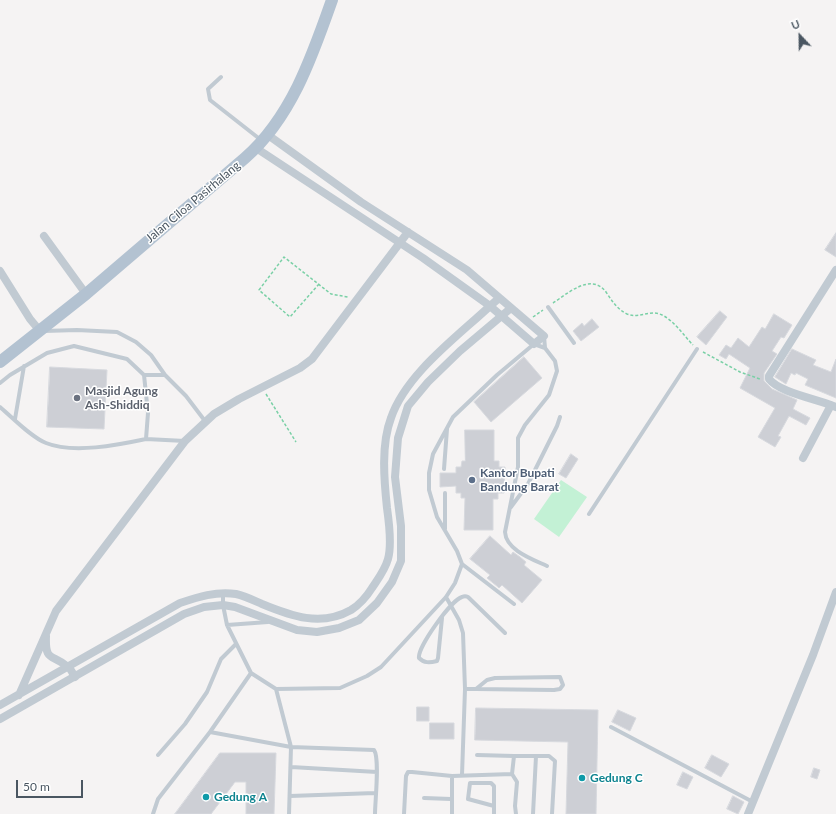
<!DOCTYPE html>
<style>
body{margin:0}
#map{position:relative;width:836px;height:814px;overflow:hidden;background:#f5f3f3;font-family:Lato,sans-serif}
canvas{display:block}
.north{position:absolute;left:780px;top:16px;width:40px;height:40px;-webkit-text-stroke:3px #fff;paint-order:stroke;rotate:338deg;font-size:11px;font-weight:700;line-height:16px;text-align:center;color:#4a5661}
.north::after{content:'';display:block;margin:auto;width:14px;height:18px;background:#4a5661;clip-path:polygon(50% 0,100% 100%,50% 72%,0 100%)}
.scale{position:absolute;left:16px;top:780px;width:67px;height:18px;box-sizing:border-box;border:2px solid #4a5661;border-top:0;padding-left:5px;font-size:12px;line-height:14px;white-space:nowrap;color:#4a5661;-webkit-text-stroke:3px #fff;paint-order:stroke}
</style>
<div id="map">
<canvas width="836" height="814"></canvas>
<div class="north">U</div>
<div class="scale">50 m</div>
</div>
<script>
const context = document.querySelector('canvas').getContext('2d');
context.lineJoin = 'round';
function fillPath(path, color) { context.fillStyle = color; context.fill(path, 'evenodd'); }
function strokePath(path, color, width, dash) { context.strokeStyle = color; context.lineWidth = width; context.lineCap = dash ? 'butt' : 'round'; context.setLineDash(dash || []); context.stroke(path); }
function write(font, color, halo, rows, align = 'center') {
  context.font = font + ' Lato,sans-serif'; context.lineWidth = 3; context.setLineDash([]); context.textBaseline = 'middle'; context.strokeStyle = halo; context.fillStyle = color; for (const [text, x, y, turn = 0] of rows) {
    context.save(); context.translate(x, y); context.rotate((+turn || 0) * Math.PI / 180); context.textAlign = isNaN(turn) ? turn : align; if (halo) context.strokeText(text, 0, 0); context.fillText(text, 0, 0); context.restore();
  }
}
fillPath(new Path2D(`
 M561 480 587 497 559 537 534 519Z`), '#c3f1d5');
const building = new Path2D(`
 M836 233V257L825 250Z
 M720 311 727 317 706 345 697 337Z
 M774 314 792 325 784 338 781 337 772 351 777 354 764 373V381L772 389 797 400 793 409 810 418 806 425 789 416 778 436 781 437 775 447 758 437 775 408 740 388 750 368 729 354 726 359 719 355 726 345 731 348 738 338 749 347 762 327 765 329Z
 M592 319 599 327 581 341 573 331 582 323 584 326Z
 M792 349 816 360 813 365 831 372 836 359V398L805 385 808 379 796 373 795 375 791 373 786 384 775 377Z
 M524 357 542 378 491 422 474 402Z
 M50 367 107 370 104 429 47 427Z
 M465 430H494V461H499V467H505L504 493H498V499H493V530H464L465 498H461V493H456V486L440 487V473H456V467H461L462 461H465Z
 M571 454 578 459 566 478 559 474Z
 M490 536 511 555 513 552 520 557 526 562 524 565 542 580 522 603 502 585 499 588 498 587 487 578 490 575 470 559Z
 M417 707H429V721H417Z
 M476 708 598 710 596 814H566L568 742 475 740Z
 M618 710 636 718 630 731 612 722Z
 M430 723H454V739H430Z
 M220 753H276L274 814H246V782H235L211 814H175Z
 M712 755 729 764 721 777 705 768Z
 M814 768 820 770 817 779 811 777Z
 M683 772 693 777 687 789 677 785Z
 M733 796 744 802 738 814 727 809Z`);
fillPath(building, '#cdcfd5');
strokePath(building, '#d7d9de', 1);
strokePath(new Path2D(`
 M319 284 290 317 259 290 284 257 331 294 348 297
 M553 303C567 294 591 272 606 292 612 301 617 309 627 314 637 318 644 313 654 313 669 313 683 335 693 345
 M533 317 543 310
 M703 352 740 372 760 379
 M266 394 296 442`), '#7ad0a6', 1.5, [3, 2]);
strokePath(new Path2D(`
 M221 77 208 89 210 100 261 140
 M548 307 574 343
 M44 331 77 330 117 332 136 342 151 355 165 375 186 396 205 421
 M544 336 545 348 555 361 557 371 549 395 525 425 518 438V467L505 532C506 550 532 559 547 566
 M144 375H165
 M0 383 10 375 47 353 74 346 127 359 144 375 148 413 146 439C118 445 73 454 46 443 31 437 13 418 0 407
 M15 419 24 366
 M146 439 185 441
 M444 469 447 429
 M511 507 528 484 557 426 560 417
 M589 514 697 349
 M445 529V493
 M462 564 514 604
 M223 594V605L227 625 251 673 276 689 340 688 367 676 381 667 446 597 455 583 462 564 457 551 437 517 429 490V473L433 454 453 417 497 375 534 344 545 348
 M446 597 459 620 463 633 465 689 462 775
 M442 618 438 658 437 661C429 663 424 663 419 658 417 648 451 600 462 597 464 596 466 596 468 597L505 633
 M227 625 268 622
 M276 689 291 747 289 814
 M465 689H476L554 690 560 689 563 685 560 677 495 678 487 680 476 689
 M611 727 753 802
 M210 732 291 747 374 750C380 758 375 801 375 814
 M158 755 185 724 207 692 221 659 236 644
 M477 755 514 756
 M291 767 377 772
 M512 774 514 756H549L555 761 552 814
 M290 796 375 793
 M424 798 451 799
 M153 814 158 799 210 732 251 673
 M404 814 406 776 408 772H412L452 776 512 774 517 782 515 806 516 814
 M452 814V776
 M494 814V786L491 783H470L468 799 494 806
 M533 814 536 756`), '#c1cad2', 4);
strokePath(new Path2D(`
 M268 135 361 202 467 270 544 336 534 344 490 306 498 299
 M44 236 86 294
 M836 270 769 376V379C780 393 818 399 836 407
 M0 271 30 319 40 331
 M803 458 831 405
 M46 636C45 663 52 653 68 667 71 669 73 674 75 677
 M19 695 56 611 185 441 214 414 239 399 300 368 312 359 408 232
 M0 705 180 603C198 597 216 591 236 594 245 596 253 600 262 604 291 616 321 627 351 610 359 605 367 596 372 588 378 579 385 570 388 559 392 545 389 522 387 508 384 480 381 444 391 418 406 374 457 337 490 306L423 258 256 148
 M0 719 184 614 204 607 223 605 235 607 297 630 317 632 339 628 359 620 377 603 392 582 401 561V526L395 477 398 438 408 406 428 382 460 351 511 308
 M748 814 813 655 836 592`), '#c1cad2', 8);
strokePath(new Path2D(`
 M0 362 86 294 245 158C291 118 312 57 332 0`), '#b3c2d1', 12);
for (const [x, y, r, color] of [
 [77,398,4,"#6b7280"],
 [472,480,4,"#5c6f8a"],
 [582,778,4,"#0f9aa8"],
 [206,797,4,"#0f9aa8"]
]) { const dot = new Path2D(); dot.arc(x, y, r, 0, 2 * Math.PI); context.fillStyle = color; context.fill(dot); strokePath(dot, '#fff', 1.5); }
write('12px', '#4a5661', '#fff', [
 ["Jalan Ciloa Pasirhalang",193,202,-40]
]);
write('bold 12px', '#5b616d', '#fff', [
 ["Masjid Agung",85,391],
 ["Ash-Shiddiq",85,405]
], 'left');
write('bold 12px', '#4e5e75', '#fff', [
 ["Kantor Bupati",480,473],
 ["Bandung Barat",480,487]
], 'left');
write('bold 12px', '#0d838f', '#fff', [
 ["Gedung C",590,778],
 ["Gedung A",214,797]
], 'left');
</script>
